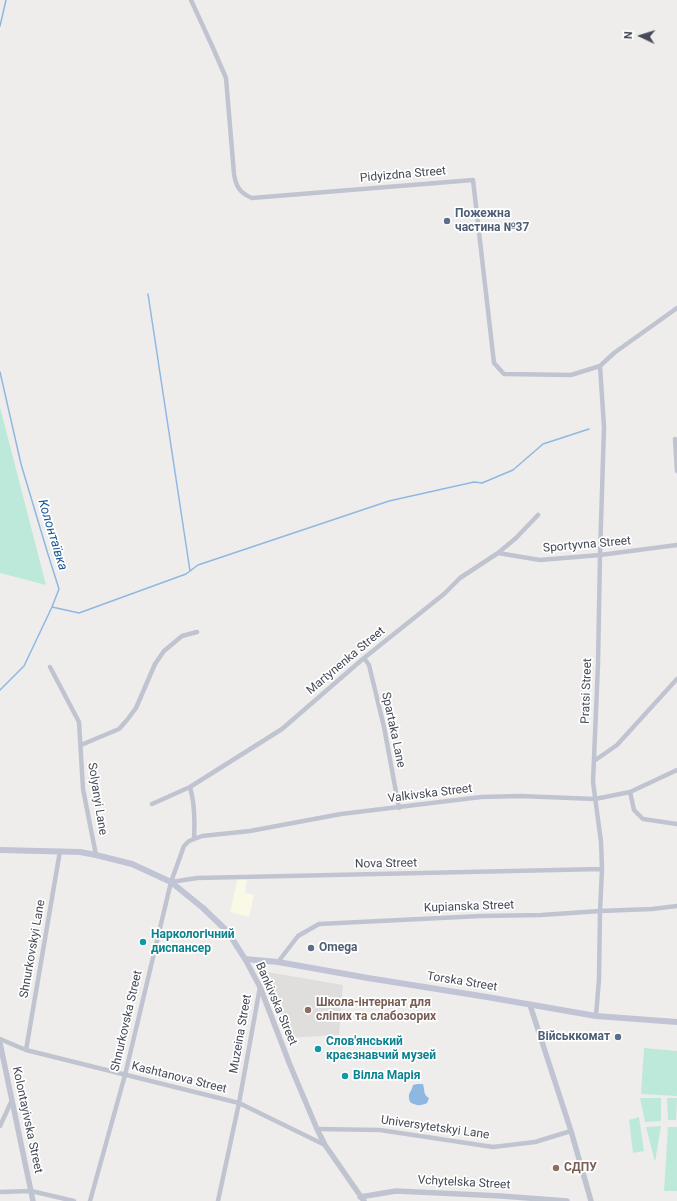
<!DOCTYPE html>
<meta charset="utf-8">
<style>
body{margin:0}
#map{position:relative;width:677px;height:1201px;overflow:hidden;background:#efedec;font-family:Roboto,sans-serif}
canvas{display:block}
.north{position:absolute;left:621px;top:16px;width:40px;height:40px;-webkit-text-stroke:3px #fff;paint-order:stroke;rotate:274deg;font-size:11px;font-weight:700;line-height:16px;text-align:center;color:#464a57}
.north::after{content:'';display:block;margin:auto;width:14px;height:18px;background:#464a57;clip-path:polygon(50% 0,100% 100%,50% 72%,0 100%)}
</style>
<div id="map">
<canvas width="677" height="1201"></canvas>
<div class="north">N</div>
</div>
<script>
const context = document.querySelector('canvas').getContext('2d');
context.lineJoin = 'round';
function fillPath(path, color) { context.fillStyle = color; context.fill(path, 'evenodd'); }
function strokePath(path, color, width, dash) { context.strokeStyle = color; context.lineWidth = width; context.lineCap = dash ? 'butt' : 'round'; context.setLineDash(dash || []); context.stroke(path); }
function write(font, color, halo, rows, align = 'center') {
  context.font = font + ' Roboto,sans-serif'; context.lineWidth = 3.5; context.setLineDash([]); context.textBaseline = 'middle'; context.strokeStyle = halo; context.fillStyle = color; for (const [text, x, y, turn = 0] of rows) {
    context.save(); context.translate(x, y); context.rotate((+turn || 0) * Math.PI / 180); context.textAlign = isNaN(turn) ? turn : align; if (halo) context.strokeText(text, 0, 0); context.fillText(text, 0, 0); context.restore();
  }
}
fillPath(new Path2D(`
 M238 878 247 880 245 893 254 895 249 917 230 912Z`), '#f9f9e5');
fillPath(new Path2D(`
 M261 971 343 985 339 1035 287 1038Z`), '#dfdedd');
fillPath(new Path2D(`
 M0 407 46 585 0 573Z
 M644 1048 677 1051V1096L641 1094Z
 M640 1098H661V1121L645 1122Z
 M667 1098H677L676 1120H668Z
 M639 1117 644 1151 633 1153 629 1120Z
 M661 1126 655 1162 646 1127Z
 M668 1127H677V1191H664Z`), '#bde9db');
fillPath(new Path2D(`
 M417 1084H423C425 1090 423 1095 429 1098L427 1103C421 1106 416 1106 410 1102 407 1092 411 1094 413 1085Z`), '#8eb8e2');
strokePath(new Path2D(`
 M0 26 6 0
 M148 294 190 571
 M0 372 21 464 47 551 59 589 52 607 24 666 0 690
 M52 607 79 613 186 574 198 565 389 501 474 482 482 483 513 470 543 444 589 429`), '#8eb8e2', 1.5);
strokePath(new Path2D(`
 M191 0 213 48 226 78 234 174C236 187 240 193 252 198L473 180 494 363 504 374 571 375 600 366 614 353 677 308
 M675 439 677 471
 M498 553 540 560 600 555 677 545
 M364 658 369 665 384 727 399 808
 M50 667 79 722 83 789 96 855
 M81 745 119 729 127 720 136 708 155 664 164 651 182 636 197 632
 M594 761 617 745 677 679
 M190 787C195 804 195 820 194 838
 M630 792 634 810 643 819 677 824
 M152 804 190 787 282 729 364 658 444 594 460 578 498 553 516 538 538 515
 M171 882 197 878 602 869
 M278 962 298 936 319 924 481 916 541 915 600 911 652 909 677 906
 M596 1016 599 979 600 911 602 869 601 842 593 782 598 664 600 555 604 427 600 366
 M0 1039 26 1050 239 1103 325 1145
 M26 1050 60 851
 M0 1126 12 1100
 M317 1129 380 1130 493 1147 535 1142 571 1131
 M0 1192 31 1191 74 1201
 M90 1201 125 1075 171 882 184 846 189 841 202 836 250 831 341 814 481 797 520 796 595 799 630 792 677 770
 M218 1201 239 1103 260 987`), '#c0c4d0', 4.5);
strokePath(new Path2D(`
 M245 959 260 987 290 1065 317 1129 325 1145 364 1201
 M530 1005 571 1131 591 1201
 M0 1043 33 1201
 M360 1197 396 1191 501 1196 567 1201`), '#c0c4d0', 5.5);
strokePath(new Path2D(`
 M0 850 80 852 96 855 132 864 171 882 203 908 228 932 245 959 278 962 368 978 487 997 596 1016 677 1022`), '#c0c4d4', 6);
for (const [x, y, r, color] of [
 [447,221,4,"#5c6f8a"],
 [143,942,4,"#0f9aa8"],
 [311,948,4,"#5c6f8a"],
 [308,1010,4,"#8d6e63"],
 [618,1037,4,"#5c6f8a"],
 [318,1049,4,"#0f9aa8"],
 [345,1076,4,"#0f9aa8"],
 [556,1168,4,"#8d6e63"]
]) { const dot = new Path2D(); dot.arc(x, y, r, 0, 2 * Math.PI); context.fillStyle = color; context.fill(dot); strokePath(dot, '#fff', 1.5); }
write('12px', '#464a57', '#fff', [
 ["Pidyizdna Street",403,175,-5],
 ["Sportyvna Street",587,545,-5],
 ["Martynenka Street",346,661,-40],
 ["Pratsi Street",587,691,-88],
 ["Spartaka Lane",393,730,78],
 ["Valkivska Street",430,794,-7],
 ["Solyanyi Lane",97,799,81],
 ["Nova Street",386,864,-1],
 ["Kupianska Street",469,907,-2],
 ["Shnurkovskyi Lane",33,949,-80],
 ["Torska Street",462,982,9],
 ["Bankivska Street",276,1004,67],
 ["Shnurkovska Street",127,1021,-77],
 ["Muzeina Street",241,1034,-80],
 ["Kashtanova Street",179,1078,14],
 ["Kolontayivska Street",27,1120,78],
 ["Universytetskyi Lane",435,1128,8],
 ["Vchytelska Street",464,1183,3]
]);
write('bold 12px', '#4e5e75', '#fff', [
 ["Пожежна",455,214],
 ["частина №37",455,228],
 ["Omega",319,948],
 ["Військкомат",610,1037,"right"]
], 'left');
write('bold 12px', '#0d838f', '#fff', [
 ["Наркологічний",151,935],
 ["диспансер",151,949],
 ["Слов'янський",326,1042],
 ["краєзнавчий музей",326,1056],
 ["Вілла Марія",353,1076]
], 'left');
write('bold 12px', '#785e54', '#fff', [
 ["Школа-інтернат для",316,1003],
 ["сліпих та слабозорих",316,1017],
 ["СДПУ",564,1168]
], 'left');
write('italic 13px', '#195898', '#fff', [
 ["Колонтаївка",52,535,73]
]);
</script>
